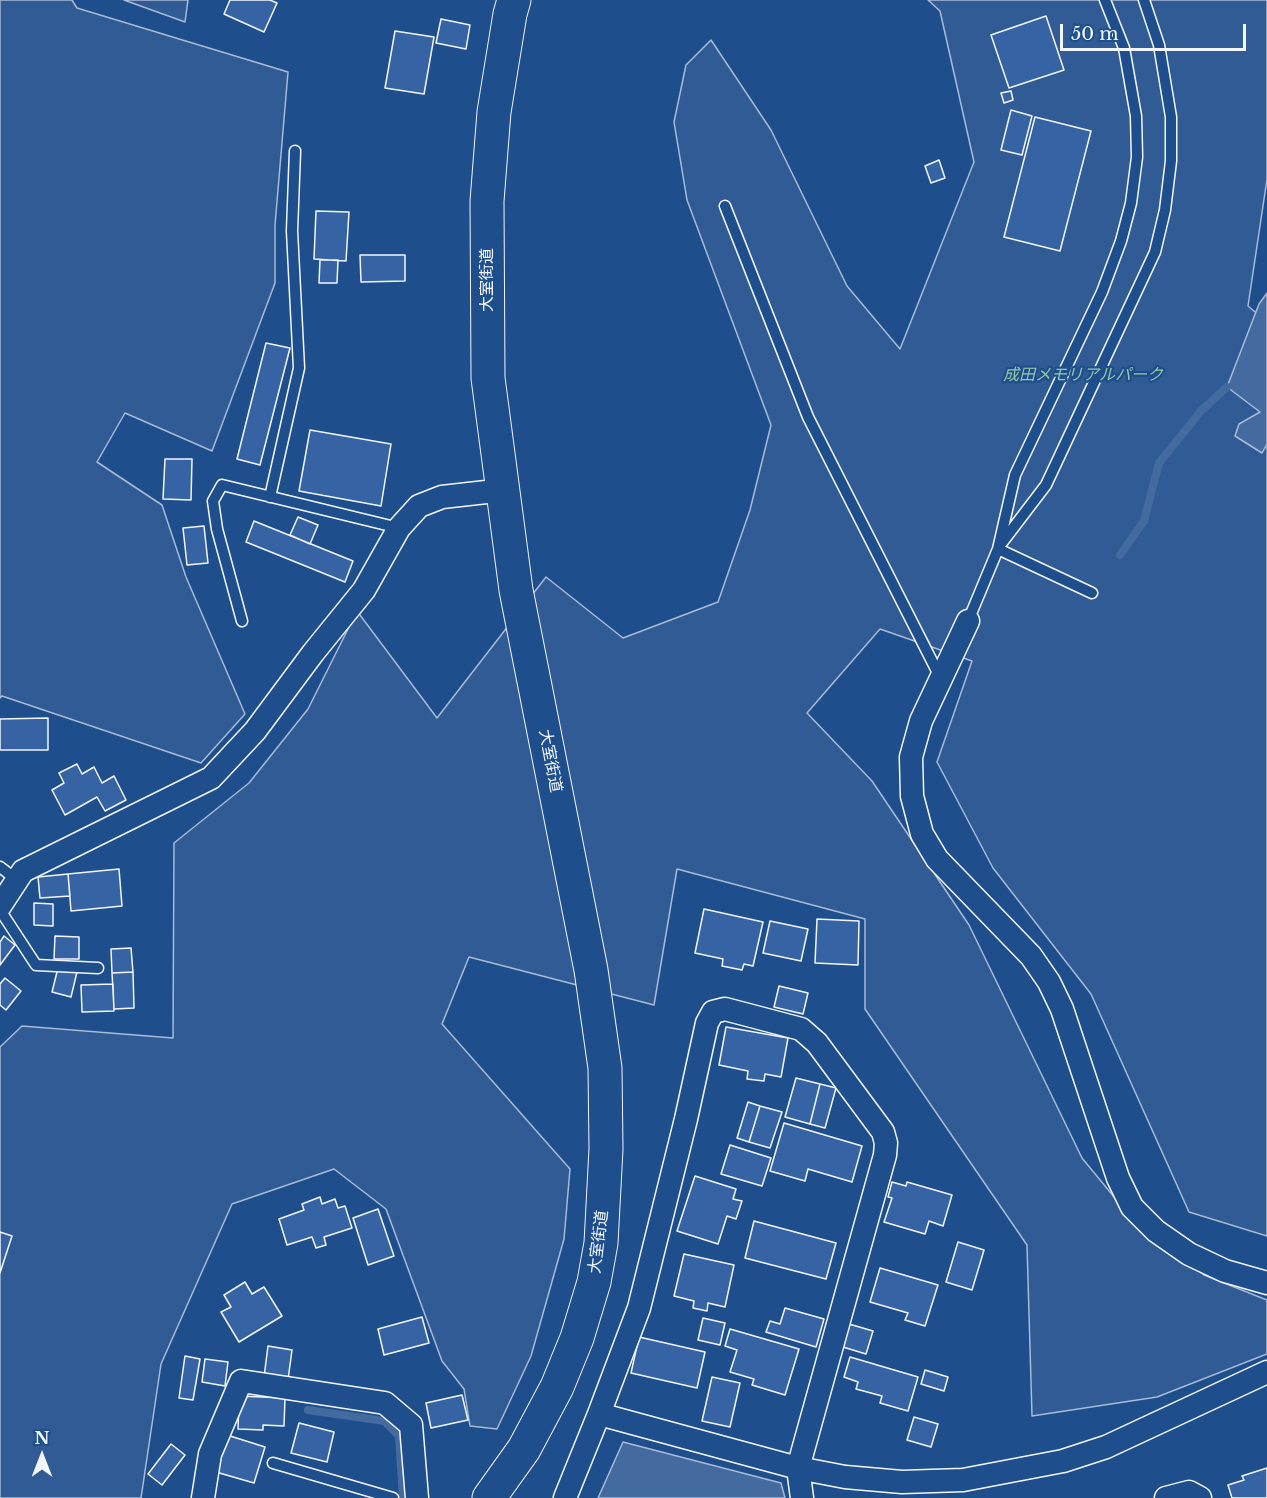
<!DOCTYPE html>
<meta charset="utf-8">
<style>
body{margin:0}
#map{position:relative;width:1267px;height:1498px;overflow:hidden;background:#1f4e8c;font-family:"Libre Baskerville",serif}
canvas{display:block}
.north{position:absolute;left:12px;top:1426px;width:60px;height:60px;-webkit-text-stroke:4px #1f4e8c;paint-order:stroke;rotate:0deg;font-size:16px;font-weight:700;line-height:24px;text-align:center;color:#f2f6ff}
.north::after{content:'';display:block;margin:auto;width:21px;height:27px;background:#f2f6ff;clip-path:polygon(50% 0,100% 100%,50% 72%,0 100%)}
.scale{position:absolute;left:1060px;top:24px;width:186px;height:27px;box-sizing:border-box;border:3px solid #f2f6ff;border-top:0;padding-left:8px;font-size:18px;line-height:21px;white-space:nowrap;color:#f2f6ff;-webkit-text-stroke:4px #1f4e8c;paint-order:stroke}
</style>
<div id="map">
<canvas width="1267" height="1498"></canvas>
<div class="north">N</div>
<div class="scale">50 m</div>
</div>
<script>
const context = document.querySelector('canvas').getContext('2d');
context.lineJoin = 'round';
function fillPath(path, color) { context.fillStyle = color; context.fill(path, 'evenodd'); }
function strokePath(path, color, width, dash) { context.strokeStyle = color; context.lineWidth = width; context.lineCap = dash ? 'butt' : 'round'; context.setLineDash(dash || []); context.stroke(path); }
function write(font, color, halo, rows, align = 'center') {
  context.font = font + ' "Libre Baskerville","Noto Sans JP",serif'; context.lineWidth = 4.5; context.setLineDash([]); context.textBaseline = 'middle'; context.strokeStyle = halo; context.fillStyle = color; for (const [text, x, y, turn = 0] of rows) {
    context.save(); context.translate(x, y); context.rotate((+turn || 0) * Math.PI / 180); context.textAlign = isNaN(turn) ? turn : align; if (halo) context.strokeText(text, 0, 0); context.fillText(text, 0, 0); context.restore();
  }
}
const green = new Path2D(`
 M0 0H72L77 8 288 72 275 225V283L212 451 125 413 97 462 162 505 186 577 245 714 201 763 2 696 0 698Z
 M124 0H188L185 22Z
 M928 0H1267V179L1248 306 1267 322V1236L1189 1212 1091 994 993 868 937 762 972 661 880 629 807 713 872 781 969 925 1082 1158 1133 1220 1204 1275 1267 1300V1354L1157 1397 1032 1416 1027 1245 865 1009V919L677 869 654 1005 469 957 442 1024 570 1169 564 1239 531 1356 497 1429 470 1426 464 1389 442 1361 386 1209 334 1169 232 1204 161 1364 141 1498H0V1047L22 1026 173 1038 174 843 249 783 308 709 357 611 437 718 546 577 623 638 718 602 750 510 771 425 687 200 674 122 686 65 711 40 771 130 847 286 900 349 974 162 940 11Z`);
fillPath(green, '#305b95');
strokePath(green, '#a8bbd7', 1.5);
const water = new Path2D(`
 M1267 293V444L1262 453 1235 436 1239 424 1260 412 1227 387 1259 304Z
 M623 1442 781 1483 785 1498H598Z`);
fillPath(water, '#446ba0');
strokePath(water, '#a8bbd7', 1.5);
strokePath(new Path2D(`
 M1120 555 1144 521 1159 463 1201 411 1227 387
 M308 1410 384 1421 399 1436 403 1498`), '#446ba0', 8);
const building = new Path2D(`
 M230 0H270L277 3 264 32 224 14Z
 M1046 16 1064 70 1009 88 991 35Z
 M441 19 470 25 466 49 436 43Z
 M395 31 434 37 424 94 385 88Z
 M1011 91 1013 100 1004 103 1001 93Z
 M1011 110 1032 116 1022 155 1001 150Z
 M1035 117 1091 131 1060 251 1004 237Z
 M939 160 945 178 931 183 925 166Z
 M316 211 349 212 346 261 314 259Z
 M360 255H405V281L361 282Z
 M320 260H338L337 283H319Z
 M266 343 290 348 260 465 237 459Z
 M310 430 391 444 381 506 299 491Z
 M165 459H192L191 500 163 499Z
 M298 517 318 525 310 544 290 535Z
 M254 521 353 561 345 582 246 542Z
 M204 526 208 563 187 565 183 528Z
 M48 718V750H0V719Z
 M77 764 82 774 94 767 102 783 114 776 126 800 105 811 97 797 65 815 52 790 64 783 59 773Z
 M119 869 122 906 71 911 68 874Z
 M68 874 70 896 40 898 38 877Z
 M34 903 53 904V926L34 925Z
 M704 909 763 922 753 966 744 964 742 970 722 966 723 959 695 953Z
 M817 919 859 921 858 965 815 963Z
 M770 921 808 929 801 961 763 953Z
 M4 936 15 945 0 965V942Z
 M55 936 79 937V959H54Z
 M131 948 133 972 112 973 111 949Z
 M58 968 77 972 71 997 52 992Z
 M133 972 134 1008 114 1009 112 973Z
 M5 978 21 991 6 1010 0 1005V984Z
 M113 984 114 1011 82 1012 81 985Z
 M779 986 808 993 803 1014 774 1007Z
 M726 1027 788 1038 781 1077 765 1074 764 1081 747 1079 748 1071 719 1065Z
 M796 1078 820 1084 810 1124 785 1117Z
 M820 1084 836 1088 825 1128 810 1124Z
 M748 1102 760 1106 749 1142 737 1138Z
 M760 1106 782 1112 770 1148 749 1142Z
 M784 1123 862 1146 852 1182 808 1169 805 1181 770 1171Z
 M730 1145 771 1158 762 1186 721 1174Z
 M695 1176 736 1189 733 1199 742 1201 736 1219 727 1216 718 1244 677 1231Z
 M892 1182 906 1186 907 1182 952 1195 943 1226 929 1221 925 1234 884 1222 892 1198 888 1197Z
 M320 1197 322 1204 335 1199 338 1208 345 1206 352 1228 324 1237 326 1245 316 1248 312 1237 287 1245 279 1219 304 1210 302 1204Z
 M378 1209 394 1256 368 1265 353 1218Z
 M754 1221 836 1243 826 1279 745 1258Z
 M0 1232 12 1236 0 1273Z
 M958 1242 984 1250 972 1290 946 1282Z
 M684 1254 734 1265 725 1307 708 1303 707 1311 693 1308 694 1301 674 1296Z
 M880 1268 938 1285 925 1326 905 1320 908 1313 870 1302Z
 M245 1282 252 1294 264 1287 282 1316 239 1342 221 1312 231 1307 224 1295Z
 M785 1308 824 1319 816 1347 766 1332 770 1321 780 1324Z
 M422 1317 429 1343 384 1355 378 1329Z
 M703 1318 725 1323 720 1345 698 1340Z
 M849 1324 873 1331 866 1354 843 1347Z
 M730 1329 799 1349 785 1395 752 1385 754 1379 730 1372 737 1350 725 1346Z
 M639 1337 705 1352 697 1388 631 1373Z
 M268 1346 292 1350 288 1380 264 1377Z
 M185 1356 200 1359 193 1400 179 1398Z
 M850 1357 918 1377 908 1411 880 1403 882 1396 856 1389 858 1382 844 1377Z
 M205 1359 228 1362 225 1386 202 1382Z
 M925 1370 948 1377 944 1391 921 1384Z
 M712 1377 740 1383 730 1427 702 1421Z
 M462 1395 468 1420 431 1428 426 1403Z
 M239 1396 285 1398 284 1426 263 1425V1430L238 1429Z
 M914 1417 938 1424 931 1447 907 1440Z
 M299 1423 334 1432 327 1462 291 1453Z
 M227 1435 265 1447 254 1483 216 1472Z
 M171 1444 185 1455 162 1485 148 1474Z
 M1267 1468V1498H1232L1228 1485 1244 1480 1242 1476Z`);
fillPath(building, '#3563a3');
strokePath(building, '#f2f6ff', 1.5);
const service = new Path2D(`
 M725 206 808 417 940 677
 M270 497 299 368 292 231 295 151
 M1001 544 1046 485 1155 252 1165 210 1171 161V117L1159 45 1144 0
 M998 549 1092 593
 M242 621 217 529 213 501 222 485 399 528
 M968 621 998 549 1015 475 1102 292 1121 241 1131 203 1137 157 1136 116 1124 48 1105 0
 M0 867 17 880
 M0 910 36 965 98 968
 M273 1463 393 1498`);
const minor = new Path2D(`
 M968 621 921 721 911 757 912 796 922 834 937 859 1031 956 1049 982 1062 1009 1118 1178 1132 1207 1156 1231 1189 1254 1225 1271 1267 1283
 M0 906 23 871 211 778 255 731 313 653 364 590 399 528 419 506 442 497 504 490
 M599 1414 798 1468 845 1477 902 1482 963 1480 1063 1461 1106 1447 1267 1372
 M203 1498 210 1454 241 1381 385 1403 411 1425 417 1498
 M565 1498 599 1414 639 1308 686 1119 707 1023 713 1012 725 1009 801 1029 817 1043 883 1132 886 1143 885 1155 798 1468 802 1498
 M1166 1498 1189 1492 1200 1498`);
const primary = new Path2D(`
 M489 1498 524 1449 557 1387 577 1338 594 1282 601 1243 606 1149 605 1068 591 970 516 590 488 378 487 201 494 112 510 14 514 0`);
strokePath(service, '#f2f6ff', 13);
strokePath(minor, '#f2f6ff', 25);
strokePath(primary, '#f2f6ff', 35);
strokePath(service, '#1f4e8c', 10);
strokePath(minor, '#1f4e8c', 22);
strokePath(primary, '#1f4e8c', 33);
write('16px', '#f2f6ff', '#1f4e8c', [
 ["大室街道",487,280,-90],
 ["大室街道",550,761,79],
 ["大室街道",599,1242,-83]
]);
write('italic 16px', '#97c8a6', '#1f4e8c', [
 ["成田メモリアルパーク",1083,375]
]);
</script>
